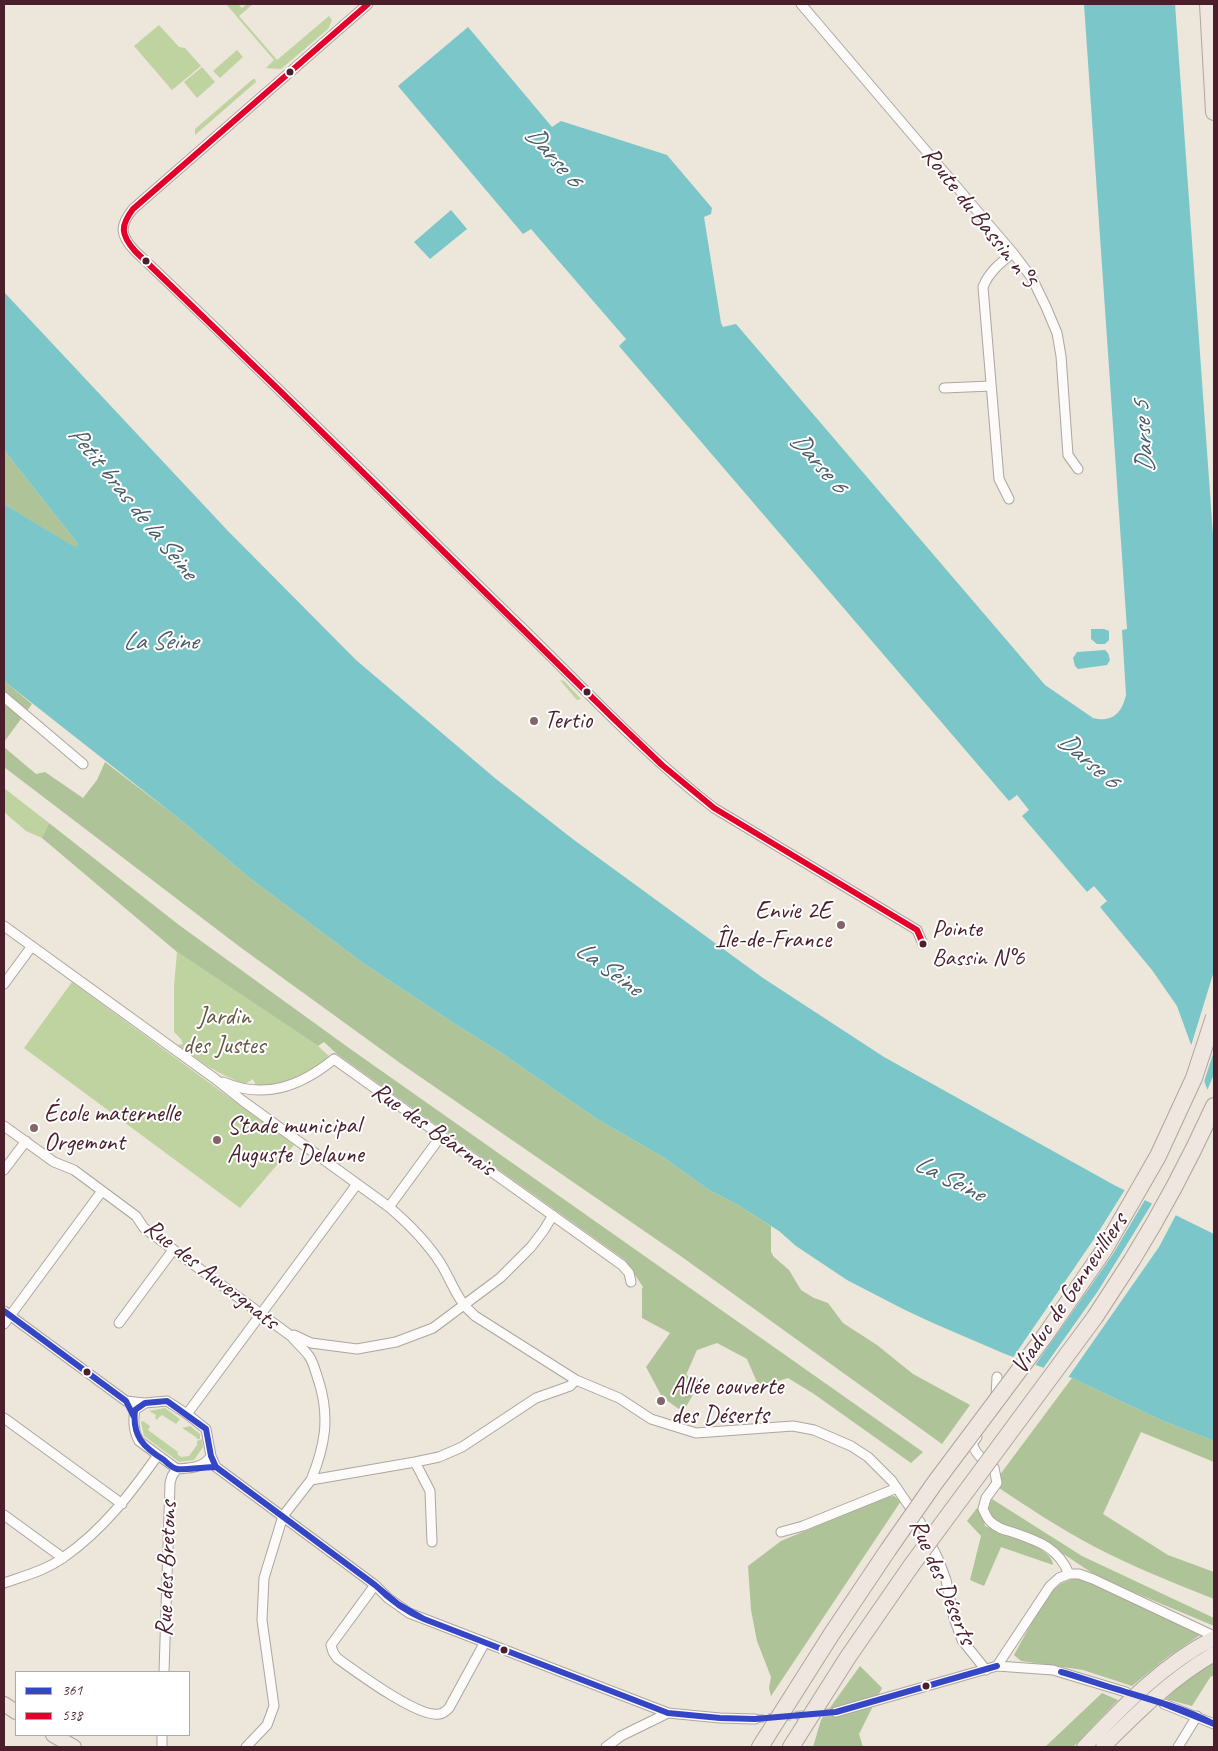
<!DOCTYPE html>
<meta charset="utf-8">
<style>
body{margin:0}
#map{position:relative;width:1218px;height:1751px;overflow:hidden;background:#ede6da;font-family:Caveat,sans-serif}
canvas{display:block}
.frame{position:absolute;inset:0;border:5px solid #4a1f2b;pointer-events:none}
.legend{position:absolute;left:15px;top:1671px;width:175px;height:65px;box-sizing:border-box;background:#fff;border:1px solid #b7a5aa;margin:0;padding:6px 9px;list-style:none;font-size:15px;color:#4a1f2b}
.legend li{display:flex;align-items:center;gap:10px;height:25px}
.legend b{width:25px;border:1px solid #b7a5aa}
</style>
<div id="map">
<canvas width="1218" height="1751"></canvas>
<div class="frame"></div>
<ul class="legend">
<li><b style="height:6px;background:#3445c6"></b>361</li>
<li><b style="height:6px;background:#e4002b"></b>538</li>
</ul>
</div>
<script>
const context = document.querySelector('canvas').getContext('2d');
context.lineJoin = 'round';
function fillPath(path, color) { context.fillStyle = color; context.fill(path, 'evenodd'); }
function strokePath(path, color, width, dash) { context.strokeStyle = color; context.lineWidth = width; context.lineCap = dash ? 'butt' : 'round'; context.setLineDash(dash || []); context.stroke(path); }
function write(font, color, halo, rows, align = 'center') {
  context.font = font + ' Caveat,sans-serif'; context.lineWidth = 4; context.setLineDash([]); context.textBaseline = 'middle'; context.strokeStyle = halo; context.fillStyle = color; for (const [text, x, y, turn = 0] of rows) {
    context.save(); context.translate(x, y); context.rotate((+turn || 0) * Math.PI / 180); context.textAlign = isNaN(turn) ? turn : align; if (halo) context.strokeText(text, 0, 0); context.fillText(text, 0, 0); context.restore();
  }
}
fillPath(new Path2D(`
 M226 4 229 5 238 4 242 8 247 4H253L239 16 277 60 329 16 332 20 328 29 281 69 266 68 274 60Z
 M159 25 179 47 185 48 201 66 172 90 134 46Z
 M237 50 243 57 220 78 213 71Z
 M202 67 215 82 197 98 184 82Z
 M253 79H255L256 82 195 135V129Z
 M560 680 564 681 581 699 577 700Z
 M4 788 49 823 42 838 26 831 4 812Z
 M177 952 318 1046 331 1058 286 1085 257 1088 253 1079 245 1084C219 1075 199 1061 178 1045L183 1044 181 1039 174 1032V986Z
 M72 982 294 1145 240 1208 24 1048Z
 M165 1408 180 1419 176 1424 162 1415 158 1418V1420L155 1418 156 1415 149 1411Z
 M143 1421 150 1426 148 1430 178 1452 177 1454 181 1457 189 1456 197 1445V1441L202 1439 203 1447 194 1460 179 1462 144 1436 141 1422Z
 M190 1426 200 1434V1439H197L196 1437 182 1428Z`), '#bfd3a0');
fillPath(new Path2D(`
 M4 450 78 544 76 548 4 504Z
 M4 681 32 704 4 742Z
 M4 747 36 774 45 772 83 798 97 780 105 762 177 817 251 879 363 963 455 1024 500 1052 597 1119 663 1157 709 1190 738 1205 771 1226V1252L774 1257 789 1270 801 1290 814 1298 828 1303 843 1323 877 1345 913 1374 970 1405 942 1444 682 1257 400 1063 240 947 4 767Z
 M49 823 179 925 349 1048 923 1452 911 1463 814 1394 788 1378 759 1387 747 1359 717 1343 697 1350 686 1375 701 1381 683 1412 662 1397 646 1367 670 1333 642 1318V1289L643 1287 625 1260 337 1054 324 1042 318 1046 177 952 42 838Z
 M1072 1378 1161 1420 1214 1441V1462L1141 1432 1103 1514 1168 1555 1214 1572V1599C1174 1583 1133 1567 1095 1547 1059 1528 1026 1506 993 1484Z
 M894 1496 901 1501 771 1696 769 1688 771 1677 757 1641 751 1610 748 1566 781 1541 886 1497Z
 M992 1499 1082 1556 1214 1618V1626L1126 1589 1092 1573 1044 1541 1002 1526 993 1520 988 1507Z
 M977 1508 981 1511 985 1526C1000 1532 1054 1547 1053 1565L1001 1547 984 1586 970 1580 981 1536 967 1521Z
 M1075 1578 1088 1581 1203 1633 1165 1659 1132 1686 1083 1670 1021 1661 1014 1655C1024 1638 1043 1598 1058 1586 1063 1582 1069 1580 1075 1578Z
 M1214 1661V1677L1211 1676 1192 1706 1166 1699 1186 1679Z
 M860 1666 882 1688 859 1734 863 1747H813L821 1720Z
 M1102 1693 1118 1700 1073 1747H1045Z`), '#aec498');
fillPath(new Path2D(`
 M1084 4H1175L1214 549V1108L1177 1006 1152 970 1100 907 1107 901 1094 886 1087 892 1022 816 1029 810 1017 795 1009 801 619 346 626 339 531 229 523 234 398 86 468 27 552 127 561 121 667 155 712 208 711 214 704 217 721 323 723 327 736 324 1045 685 1093 718C1112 723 1122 713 1126 695L1122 630 1127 629Z
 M451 210 467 229 430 259 414 242Z
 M4 292 228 531 356 660 496 779 574 840 763 978 884 1057 1114 1185 1214 1234V1441L1161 1420 1072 1378 1005 1354 933 1323 905 1310 847 1280 796 1246 779 1231 738 1205 709 1190 663 1157 597 1119 500 1052 455 1024 363 963 251 879 177 817 4 681V504L75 547 78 544 4 450Z
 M1091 629H1104L1109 631V640L1105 644H1097L1091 639Z
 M1105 650 1108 653 1110 660 1107 665 1078 669 1075 666 1073 658 1077 652Z`), '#7ac6c8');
fillPath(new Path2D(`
 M1214 971V1051L1203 1085 1190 1049Z
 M1214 1074V1110L1212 1109 1206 1093Z
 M1126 1188 1146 1198 1113 1254 1034 1367 1012 1359 1094 1239Z
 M1153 1202 1177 1213 1159 1247 1067 1379 1042 1370 1098 1291Z`), '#ede6da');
strokePath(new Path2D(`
 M755 1719 836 1712`), '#ccbeb7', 9, [9, 4.5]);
const minor = new Path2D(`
 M368 4 133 209C119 226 120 235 135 251 264 373 390 499 517 623 581 685 643 753 714 808L917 930 923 944
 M801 4 1013 253 1032 278 1046 307 1057 333 1061 356 1068 455 1078 469
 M944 388 991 386
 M1009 499 999 479 983 287C989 272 1000 263 1013 253
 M4 697 83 764
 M4 926 214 1078 243 1101 389 1207C409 1224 427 1242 441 1264 453 1284 457 1301 475 1316L576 1380 619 1398 651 1419 696 1433 793 1426 814 1430 851 1446 868 1457 892 1481 920 1522 939 1561 946 1580 954 1618 962 1640 986 1670
 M4 984 32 946
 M223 1082C265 1100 301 1086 334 1059L622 1265 629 1273 631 1282
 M4 1126 54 1162 74 1170 136 1216 144 1228 291 1336C297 1343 304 1349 309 1356 314 1363 316 1374 319 1382 330 1418 325 1446 311 1480
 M4 1170 26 1141
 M389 1207 441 1136
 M4 1311 126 1401 144 1403
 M119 1323 173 1250
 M4 1324 102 1191
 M294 1335 311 1343 357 1349 396 1342 433 1328 500 1278 531 1247 544 1230 553 1215
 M996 1398 997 1377
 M187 1414 357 1184
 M4 1418 122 1504
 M977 1437 972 1444C977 1456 984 1461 994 1468L997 1483 986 1498 983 1509C985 1513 987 1519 991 1522 997 1528 1004 1530 1012 1532 1038 1541 1058 1547 1069 1574L1059 1578 1050 1586 997 1666
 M211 1456C203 1468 191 1468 177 1469L139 1441C134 1432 133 1420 135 1410L145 1403 167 1401 187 1414 206 1429 211 1456 216 1467 375 1585 388 1598 409 1613 668 1713 720 1718 755 1719
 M415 1462 430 1491 432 1542
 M4 1515 63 1558
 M781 1532 803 1526 897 1488
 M1069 1574H1079L1093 1579 1214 1636
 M4 1583C24 1576 47 1570 64 1557 103 1530 131 1493 158 1455
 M375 1585 331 1645 333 1652 337 1658C355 1671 418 1718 439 1714 443 1714 446 1711 449 1708L485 1642
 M164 1672 170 1483 172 1476 177 1469
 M1164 1704 1214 1724
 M836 1712 997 1666 1053 1670 1126 1692
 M162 1747V1735
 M246 1747 267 1725 274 1706 262 1620 264 1578 283 1516 311 1480 415 1462 439 1457 462 1447 536 1398 570 1386 576 1380
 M606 1747 621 1736 668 1713
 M1178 1747 1197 1716`);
const primary = new Path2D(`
 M4 1704 16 1712
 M53 1735 74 1747
 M1084 1747C1123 1706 1163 1664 1214 1638
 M1103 1747C1137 1713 1172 1678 1214 1654`);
const motorway = new Path2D(`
 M1208 4 1214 112
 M1132 1260C1163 1210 1190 1159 1214 1106
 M760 1747 831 1635 888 1550
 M791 1747 848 1657 911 1566`);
strokePath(minor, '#aea5a0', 11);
strokePath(primary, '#aea5a0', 16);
strokePath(motorway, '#aea5a0', 18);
strokePath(minor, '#fcfbf9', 9);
strokePath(primary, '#efe6df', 14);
strokePath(motorway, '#efe6df', 16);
const motorwayBridge = new Path2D(`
 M888 1550 934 1484 1044 1337 1104 1250 1158 1156 1194 1078 1214 1017
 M911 1566 1095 1317 1132 1260`);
strokePath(motorwayBridge, '#aea5a0', 18, []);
strokePath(motorwayBridge, '#efe6df', 16);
strokePath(new Path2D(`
 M4 1311 126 1401 134 1417
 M167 1401 206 1429 211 1456 216 1467C209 1467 181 1470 177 1469 173 1468 167 1463 164 1460 143 1447 132 1436 135 1410L145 1403Z
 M216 1467 375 1585
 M375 1585 398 1604 424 1619
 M375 1585C390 1600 404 1611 424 1619
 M424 1619 668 1713
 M424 1619 668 1713
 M1061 1672C1080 1677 1098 1684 1116 1689 1150 1699 1183 1708 1214 1724L1164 1704Z
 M668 1713 720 1718 755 1719 836 1712 997 1666`), '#3445c6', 6);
strokePath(new Path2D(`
 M368 4 133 209C120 226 121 235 135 251L279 390 613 718 662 765 714 808 917 930 923 944`), '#e4002b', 6);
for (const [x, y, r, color] of [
 [290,72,4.5,"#4a1f2b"],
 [146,261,4.5,"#4a1f2b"],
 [587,692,4.5,"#4a1f2b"],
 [534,721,5,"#836568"],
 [841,925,5,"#836568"],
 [923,944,4.5,"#4a1f2b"],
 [34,1128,5,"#836568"],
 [217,1140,5,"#836568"],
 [87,1372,4.5,"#4a1f2b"],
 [661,1401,5,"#836568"],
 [504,1650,4.5,"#4a1f2b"],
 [926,1686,4.5,"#4a1f2b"]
]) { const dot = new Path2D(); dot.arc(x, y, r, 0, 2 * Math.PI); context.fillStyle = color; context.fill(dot); strokePath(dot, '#fff', 2); }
write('24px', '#4a1f2b', '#fff', [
 ["Pointe",932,930],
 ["Bassin N°6",932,959]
], 'left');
write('25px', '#4a1f2b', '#fff', [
 ["Route du Bassin n°5",979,218,52],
 ["Rue des Béarnais",433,1130,35],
 ["Rue des Auvergnats",211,1275,38],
 ["Viaduc de Gennevilliers",1070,1294,-56],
 ["Rue des Bretons",167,1569,-88],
 ["Rue des Déserts",942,1582,67]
]);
write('25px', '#4a1f2b', '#fff', [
 ["Tertio",544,721],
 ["Envie 2E",831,911,"right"],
 ["Île-de-France",831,940,"right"],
 ["École maternelle",44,1114],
 ["Orgemont",44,1143],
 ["Stade municipal",227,1126],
 ["Auguste Delaune",227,1155],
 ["Allée couverte",671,1387],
 ["des Déserts",671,1416]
], 'left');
write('25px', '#665843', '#fff', [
 ["Jardin",224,1017],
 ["des Justes",224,1046]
]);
write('italic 26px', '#4a5c67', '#fff', [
 ["Darse 6",553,157,49],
 ["Darse 5",1144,437,-94],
 ["Darse 6",818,463,49],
 ["Petit bras de la Seine",132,503,51],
 ["La Seine",160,642],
 ["Darse 6",1088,761,41],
 ["La Seine",608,969,36],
 ["La Seine",949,1179,27]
]);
</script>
